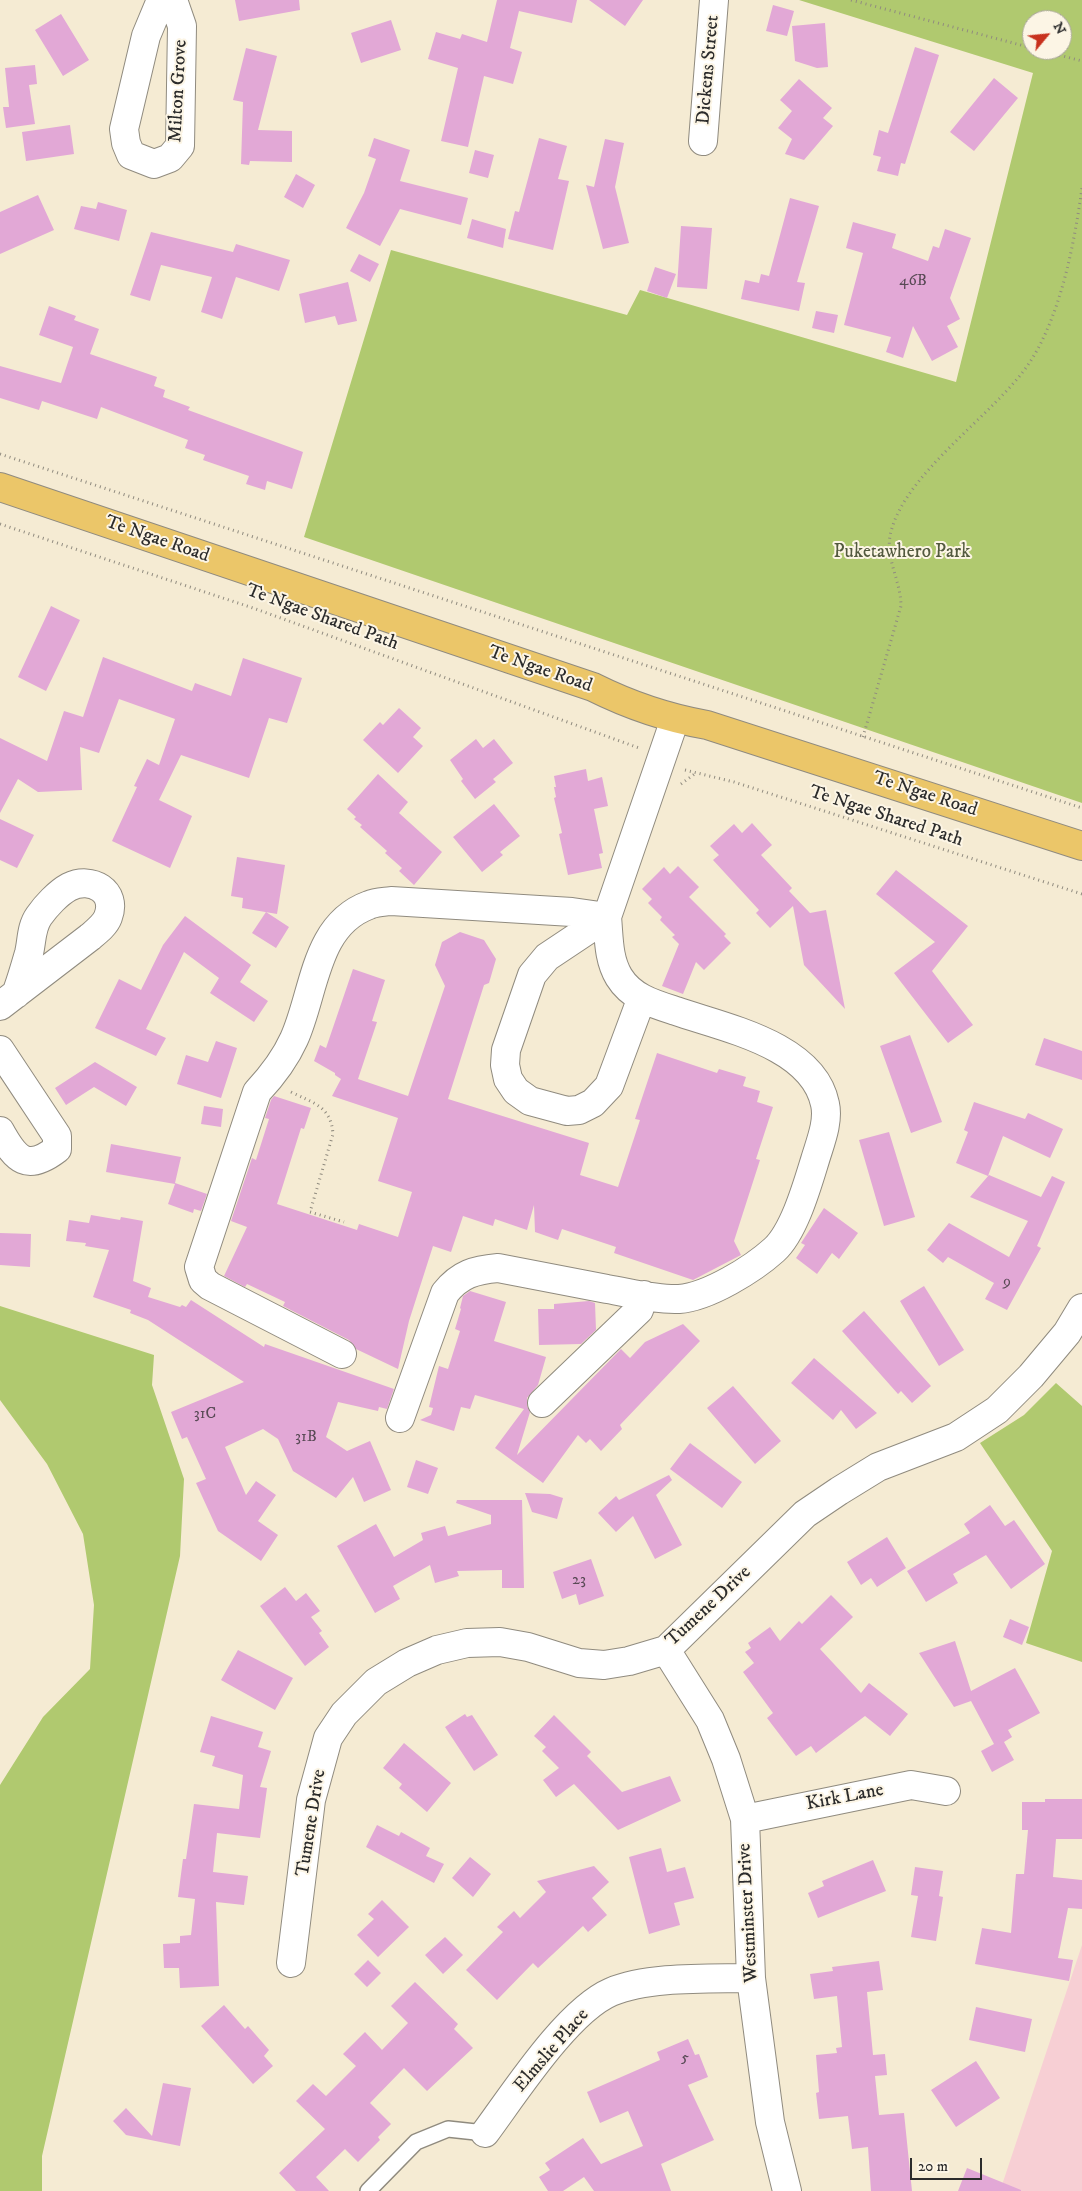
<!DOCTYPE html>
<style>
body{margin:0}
#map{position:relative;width:1082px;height:2191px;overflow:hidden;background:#f5ebd3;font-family:"IM FELL DW Pica",serif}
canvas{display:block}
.north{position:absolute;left:1022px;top:10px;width:50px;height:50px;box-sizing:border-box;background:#fcf5e5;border:1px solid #a8a49b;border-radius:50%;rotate:62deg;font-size:14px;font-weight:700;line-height:20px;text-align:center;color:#2b2b2b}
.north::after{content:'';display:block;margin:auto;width:18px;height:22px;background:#c8321e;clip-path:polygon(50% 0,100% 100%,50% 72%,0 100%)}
.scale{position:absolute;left:910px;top:2158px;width:72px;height:22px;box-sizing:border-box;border:2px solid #2b2b2b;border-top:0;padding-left:6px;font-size:15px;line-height:18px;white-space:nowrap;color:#2b2b2b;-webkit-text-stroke:4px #fcf5e5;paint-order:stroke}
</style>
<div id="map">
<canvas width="1082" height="2191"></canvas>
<div class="north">N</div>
<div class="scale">20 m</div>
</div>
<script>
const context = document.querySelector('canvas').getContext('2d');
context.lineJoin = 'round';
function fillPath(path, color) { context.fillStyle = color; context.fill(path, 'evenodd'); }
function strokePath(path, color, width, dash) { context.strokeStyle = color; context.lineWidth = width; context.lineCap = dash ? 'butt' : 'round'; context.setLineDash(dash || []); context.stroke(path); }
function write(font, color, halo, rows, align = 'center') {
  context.font = font + ' "IM FELL DW Pica",serif'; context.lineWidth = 4; context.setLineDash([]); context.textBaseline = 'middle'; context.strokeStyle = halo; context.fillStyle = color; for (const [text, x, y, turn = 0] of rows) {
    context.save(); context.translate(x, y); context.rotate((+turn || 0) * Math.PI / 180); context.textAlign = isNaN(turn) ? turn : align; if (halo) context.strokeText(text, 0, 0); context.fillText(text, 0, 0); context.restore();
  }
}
fillPath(new Path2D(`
 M1082 1945V2191H1000Z`), '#f7cfd4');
fillPath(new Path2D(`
 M799 0H1082V803L304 537 391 250 627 315 640 290 956 382 1033 73ZM1032 20H1062V50H1032Z
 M0 1306 154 1355 152 1385 184 1479 180 1556 42 2156V2191H0V1785L43 1717 90 1669 94 1605 83 1534 47 1464 0 1400Z
 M1056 1383 1082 1406V1662L1026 1643 1052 1551 980 1443 1024 1415Z`), '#b0c96f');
fillPath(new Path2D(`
 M235 0H299L300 10 239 21Z
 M497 0H577L572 23 519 11 510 48 522 52 513 84 484 76 468 147 441 141 458 68 428 59 436 32 460 39 462 34 487 42Z
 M589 0H643L625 26Z
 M773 5 794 11 787 36 766 31Z
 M61 14 89 60 63 76 35 30Z
 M391 20 401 50 361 63 351 33Z
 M825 23 828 67 817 68 795 61 792 26Z
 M915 47 939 55 905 164 901 163 898 176 877 171 881 157 873 155 879 130 888 133Z
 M246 48 277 56 258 130 292 131V162L250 161 249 165 241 164 243 102 233 100Z
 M35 65 37 84 29 85 35 124 6 128 3 107H9L5 68Z
 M994 78 1018 98 974 151 950 132Z
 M799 79 832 108 823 118 833 126 804 160 785 154 792 139 778 128 792 111 780 100Z
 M70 125 74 154 26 161 22 132Z
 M374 138 410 150 400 181 468 198 461 225 400 209 380 246 346 228 364 193 376 159 368 156Z
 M539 138 567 146 558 179 569 181 553 250 508 239 515 211 519 212Z
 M605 139 624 143 615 187 629 243 603 249 586 185 594 187Z
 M475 150 494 155 488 178 469 173Z
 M296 174 315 185 303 208 284 197Z
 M38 195 54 230 0 254V212Z
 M790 198 819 206 797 282 805 283 799 311 741 299 745 280 759 283 761 274 769 276Z
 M98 202 127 210 119 241 74 229 81 206 96 209Z
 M472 219 506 229 503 248 467 238Z
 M853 222 896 234 892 248 928 261 933 246 939 248 945 229 971 238 950 298 960 319 947 326 958 347 932 361 913 326 903 358 886 352 891 337 844 325 863 253 846 248Z
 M681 226 712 228 707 289 677 287Z
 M151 232 233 252 236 244 290 260 279 291 236 277 222 319 201 312 212 277 161 265 150 301 130 295Z
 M359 254 379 264 370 282 350 271Z
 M655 267 676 274 667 298 647 291Z
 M348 282 357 321 338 325 335 316 305 323 299 294Z
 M49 306 76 316 74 320 99 329 90 354 157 377 154 386 165 390 163 397 190 407 188 410 303 452 292 489 267 481 265 490 246 484 249 476 203 460 205 455 185 448 188 440 101 407 97 419 42 401 39 410 0 398V366L61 383 73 347 39 335Z
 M816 311 838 315 834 333 812 328Z
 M51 606 80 620 46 691 18 677Z
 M103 657 192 691 195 683 231 696 243 658 302 678 287 723 269 718 249 778 181 755 159 800 192 816 170 868 112 841 137 787 134 786 147 759 159 765 175 719 119 699 99 753 80 747 82 790 38 792 18 779 0 813V738L47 761 64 711 83 717Z
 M399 708 421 728 413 737 423 746 398 773 363 740 380 722 383 725Z
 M476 739 483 748 494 739 513 763 493 779 496 782 475 799 461 781 463 779 450 760Z
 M586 769 588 781 602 777 608 806 594 809 603 853 599 854 602 868 568 875 559 834 562 833 554 798 556 797 554 787H556L554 776Z
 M378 774 408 802 399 813 442 852 414 885 399 871 402 868 385 853 387 851 360 827 362 825 354 819 356 817 347 809Z
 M494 804 520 836 500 852 503 855 482 872 453 837Z
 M0 819 34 835 17 868 0 860Z
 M752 823 772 845 761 855 792 888 789 891 810 913 826 910 845 1009 804 965 793 906 770 928 756 913 759 910 713 860 719 855 710 846 734 824 742 833Z
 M237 857 285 865 277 914 242 908 243 898 231 896Z
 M678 866 699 887 689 897 726 934 724 936 731 943 704 970 696 962 683 994 662 986 679 944 672 937 675 935 660 920 662 917 648 903 652 899 642 889 664 867 670 874Z
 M896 870 968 926 932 971 973 1025 948 1043 894 973 935 942 876 894Z
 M266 912 289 927 276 948 252 933Z
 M185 916 251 965 240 982 268 1001 254 1022 210 993 219 978 184 952 146 1029 166 1038 156 1056 95 1028 119 979 141 990 163 945Z
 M460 932 484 940 496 959 489 983 484 985 448 1099 589 1143 580 1175 618 1187 640 1120 635 1119 657 1053 717 1073 719 1069 746 1077 743 1086 760 1091 757 1102 773 1107 756 1159 760 1160 734 1241 741 1255 693 1280 614 1253 616 1247 562 1229 558 1240 535 1232 534 1205 527 1230 495 1219 493 1226 463 1216 451 1252 433 1246 409 1321 398 1369 356 1349 349 1340 283 1306 285 1302 247 1284 245 1287 224 1276 247 1227 231 1221 252 1158 256 1160 269 1119 265 1118 271 1100 274 1096 311 1108 304 1129 301 1128 277 1204 357 1230 359 1224 398 1237 412 1192 378 1181 398 1118 332 1096 341 1079 335 1075V1073L314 1061 320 1045 326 1048 353 969 385 980 372 1021 377 1022 358 1079 408 1096 445 986 435 965 442 942Z
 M910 1035 942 1122 911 1133 880 1046Z
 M1044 1038 1082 1051V1080L1035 1065Z
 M216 1041 237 1048 221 1098 177 1084 186 1055 208 1062Z
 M95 1062 137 1087 126 1106 94 1087 66 1105 55 1088Z
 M974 1102 1025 1119 1028 1113 1063 1129 1050 1158 1003 1136 988 1176 956 1163 968 1132 964 1130Z
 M204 1106 223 1109 221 1127 201 1124Z
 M889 1132 915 1217 884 1226 859 1140Z
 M111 1144 181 1157 175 1183 207 1194 201 1211 194 1209 193 1213 168 1204 175 1184 106 1172Z
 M989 1175 1041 1197 1052 1176 1065 1182 1037 1246 1041 1248 1007 1310 985 1299 994 1283 948 1257 943 1263 927 1250 949 1223 1009 1257 1028 1221 970 1197Z
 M824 1208 858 1233 839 1259 832 1253 817 1274 796 1258 805 1245 801 1243Z
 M91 1215 120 1220 121 1217 143 1221 133 1281 151 1288 148 1297 180 1307 182 1305 186 1307 191 1300 264 1347 265 1344 394 1389 387 1409 379 1407 378 1411 338 1402 326 1437 347 1451 370 1441 391 1490 364 1502 353 1477 336 1498 293 1471 278 1439 263 1429 225 1447 246 1495 256 1481 276 1495 258 1521 278 1535 261 1561 218 1531 196 1483 206 1479 187 1437 182 1439 171 1412 244 1382 148 1320 130 1313 131 1310 93 1297 109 1250 85 1246 86 1243 66 1241 69 1220 89 1223Z
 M0 1233 31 1234 30 1267 0 1265Z
 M924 1286 964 1350 939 1366 900 1301Z
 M470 1291 506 1302 494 1341 546 1357 538 1385 527 1398V1406L530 1412 517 1455 621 1349 630 1358 645 1342 683 1324 700 1341 620 1425 622 1429 601 1451 590 1439 586 1443 578 1435 543 1483 495 1448 524 1409 475 1395 470 1409 461 1407 454 1431 420 1420 431 1415 433 1408 429 1407 439 1366 448 1369 460 1331 455 1329 461 1309 460 1308 463 1296Z
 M589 1301 595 1303 596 1330 581 1344 539 1345 538 1309H554V1304Z
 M864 1311 931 1386 912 1403 901 1391 898 1394 842 1331Z
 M814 1358 877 1413 856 1429 841 1410 833 1420 791 1383Z
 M733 1386 781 1441 755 1464 707 1408Z
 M690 1443 742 1482 722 1508 670 1469Z
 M416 1460 438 1468 428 1494 407 1487Z
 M669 1475 672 1480 656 1495 682 1545 655 1559 633 1516 616 1532 598 1513 616 1496 619 1500Z
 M525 1493 550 1494 563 1498 557 1519 532 1512Z
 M457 1500H522L524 1588H502V1570L457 1571 459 1576 435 1583 430 1565 393 1586 400 1599 375 1613 337 1546 376 1524 394 1557 423 1540 421 1533 445 1526 448 1536 491 1524V1515L456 1503Z
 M990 1505 1005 1526 1014 1520 1045 1564 1011 1589 986 1555 953 1574 958 1583 926 1602 907 1571 970 1533 964 1524Z
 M887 1537 906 1568 877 1587 871 1578 861 1585 847 1562Z
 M591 1559 604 1596 579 1605 576 1594 562 1599 553 1572Z
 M285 1587 296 1601 306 1593 320 1611 311 1617 322 1631 319 1633 329 1647 305 1666 260 1606Z
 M831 1595 853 1617 820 1649 861 1693 869 1683 908 1714 890 1736 865 1716 816 1753 811 1746 796 1756 767 1718 773 1713 743 1672 754 1663 745 1652 751 1648 748 1643 770 1627 780 1641 799 1621 802 1624Z
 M1010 1619 1029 1627 1022 1645 1003 1637Z
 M955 1641 971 1691 1015 1668 1040 1713 1008 1730 1012 1737 1004 1742 1014 1760 992 1772 981 1751 994 1744 971 1701 954 1707 919 1653Z
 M238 1650 293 1678 275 1710 221 1680Z
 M465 1714 467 1717 472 1715 498 1755 474 1771 445 1727Z
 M554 1715 591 1752 587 1756 622 1792 670 1776 681 1801 618 1830 574 1784 556 1797 543 1780 559 1768 542 1751 546 1747 534 1736Z
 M211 1716 263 1732 258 1747 271 1751 260 1787 267 1788 260 1838 217 1833 213 1872 248 1876 244 1905 216 1902 219 1986 180 1988 179 1968H164L163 1944 180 1943V1936L191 1935 195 1899 178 1897 183 1859H186L194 1804 239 1809 243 1775 212 1766 215 1756 200 1752Z
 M404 1743 451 1783 427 1812 399 1788 402 1784 383 1768Z
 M1045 1799H1082V1839H1056L1053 1877 1082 1880V1909L1068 1908 1058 1958 1073 1960 1069 1981 975 1964 982 1928 1011 1933 1016 1874H1024L1028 1830H1022V1802H1045Z
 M377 1825 399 1836 401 1832 430 1848 426 1856 444 1864 434 1883 366 1847Z
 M661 1848 667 1872 685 1867 694 1898 674 1903 680 1925 649 1934 629 1857Z
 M470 1857 491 1874 473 1897 452 1878Z
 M873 1860 886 1891 818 1918 808 1893 824 1886 822 1881Z
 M594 1866 609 1882 592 1898 607 1915 588 1932 583 1926 538 1968 533 1963 497 2000 466 1970 503 1932 497 1927 514 1911 520 1918 546 1892 537 1881Z
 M915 1867 943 1871 939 1896 943 1897 936 1941 911 1937 918 1896 911 1895Z
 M382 1900 409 1927 378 1957 357 1935 374 1919 368 1914Z
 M445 1937 463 1955 443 1974 425 1955Z
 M368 1960 381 1973 367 1987 354 1974Z
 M879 1961 883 1990 867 1992 873 2055 885 2054 887 2075 875 2076 879 2115 904 2113 912 2191H871L868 2147 852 2149 848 2116 819 2119 816 2093 819 2092 816 2055 837 2053 836 2048 842 2047 837 1996 814 1999 810 1974 833 1971 832 1967Z
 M415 1982 458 2024 454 2029 473 2048 427 2091 404 2068 370 2103 391 2124 378 2137 380 2140 358 2162 345 2149 316 2177 329 2191H296L279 2173 325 2129 296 2101 313 2084 326 2096 356 2066 343 2054 365 2032 382 2050 408 2023 391 2006Z
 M224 2005 245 2029 248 2026 269 2050 264 2056 273 2066 253 2084 201 2026Z
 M976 2007 1032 2019 1025 2052 969 2040Z
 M688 2039 695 2055 699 2054 708 2077 688 2085 714 2140 661 2164 671 2191H594L584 2177 563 2191H548L539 2177 550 2170 545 2163 583 2138 601 2164 643 2146 628 2111 600 2123 587 2092 660 2060 657 2052Z
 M976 2061 1000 2098 956 2127 931 2090Z
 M163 2083 191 2088 180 2146 126 2135 113 2121 126 2108 152 2136Z
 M967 2168 1021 2190V2191H958Z`), '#e2a8d6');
const service = new Path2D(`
 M368 2191 416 2142 448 2129 485 2133`);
const minor = new Path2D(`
 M161 0 146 36 124 129 126 143 131 155 154 164 170 158 180 146 182 26 173 0
 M703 141 714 0
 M607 917 547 957 532 975 506 1050 505 1065 508 1079 516 1091 530 1101 567 1111 579 1110 593 1103 609 1086 641 1000
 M0 1006 90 937C97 931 105 925 108 917 118 891 91 876 69 887 58 893 46 906 39 916 31 927 32 941 29 953 25 967 21 981 16 994
 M0 1050 57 1136V1149C27 1172 16 1160 0 1131
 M342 1354 210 1286 203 1280 199 1267 257 1092C272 1076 285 1059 294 1039 315 993 314 925 369 905 376 902 384 902 391 901L572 912 607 917 675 719
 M542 1403 639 1310 644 1295
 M400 1418 445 1293C460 1274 475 1270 498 1268 535 1275 571 1282 607 1289 631 1293 656 1300 679 1299 708 1297 753 1269 774 1250 794 1232 807 1186 815 1160 820 1143 829 1122 825 1104 813 1045 725 1028 676 1011 654 1004 632 998 619 977 608 959 609 937 607 917
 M666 1650 710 1720 726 1759 745 1819 751 1978 770 2122 787 2191
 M745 1819 911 1785 946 1791
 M291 1963 311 1800 328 1738 344 1714 376 1682 407 1663 437 1650 467 1643 500 1642 528 1647 579 1663 604 1665 629 1661 666 1650 805 1514 839 1491 878 1467 956 1437 997 1410 1031 1376 1067 1333 1082 1308
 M485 2133C514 2094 567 2011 611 1992 649 1976 709 1979 751 1978`);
const trunk = new Path2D(`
 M0 487 593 687C629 705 667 718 707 725L1082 846`);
strokePath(service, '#908b7f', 18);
strokePath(minor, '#908b7f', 30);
strokePath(trunk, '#908b7f', 30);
strokePath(new Path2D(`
 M851 0 1032 48
 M1040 50 1082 61
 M0 454 1082 808
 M0 524 253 608 639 748
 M863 737 901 606C901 582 886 560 890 536 902 474 995 415 1030 362 1061 314 1074 245 1082 188
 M685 770 734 782 1082 894
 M681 784 696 773
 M291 1092C313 1103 331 1106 333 1134L310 1212 344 1222`), '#908b7f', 3, [1, 4]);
strokePath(service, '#fff', 15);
strokePath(minor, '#fff', 28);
strokePath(trunk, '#ebc669', 28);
write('16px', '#594a56', null, [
 ["46B",913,282],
 ["9",1007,1283],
 ["31C",205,1415],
 ["31B",306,1438],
 ["23",579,1581],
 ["5",685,2059]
]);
write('19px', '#2b2b2b', '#fcf5e5', [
 ["Dickens Street",709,70,-85],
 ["Milton Grove",179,91,-87],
 ["Te Ngae Road",157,540,19],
 ["Te Ngae Shared Path",322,618,20],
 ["Te Ngae Road",540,670,19],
 ["Te Ngae Road",925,795,18],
 ["Te Ngae Shared Path",886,817,18],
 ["Tumene Drive",709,1607,-43],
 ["Kirk Lane",845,1798,-11],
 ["Tumene Drive",312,1823,-81],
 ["Westminster Drive",749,1913,-93],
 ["Elmslie Place",552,2051,-49]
]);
write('19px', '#535a3f', '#fcf5e5', [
 ["Puketawhero Park",902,553]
]);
</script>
